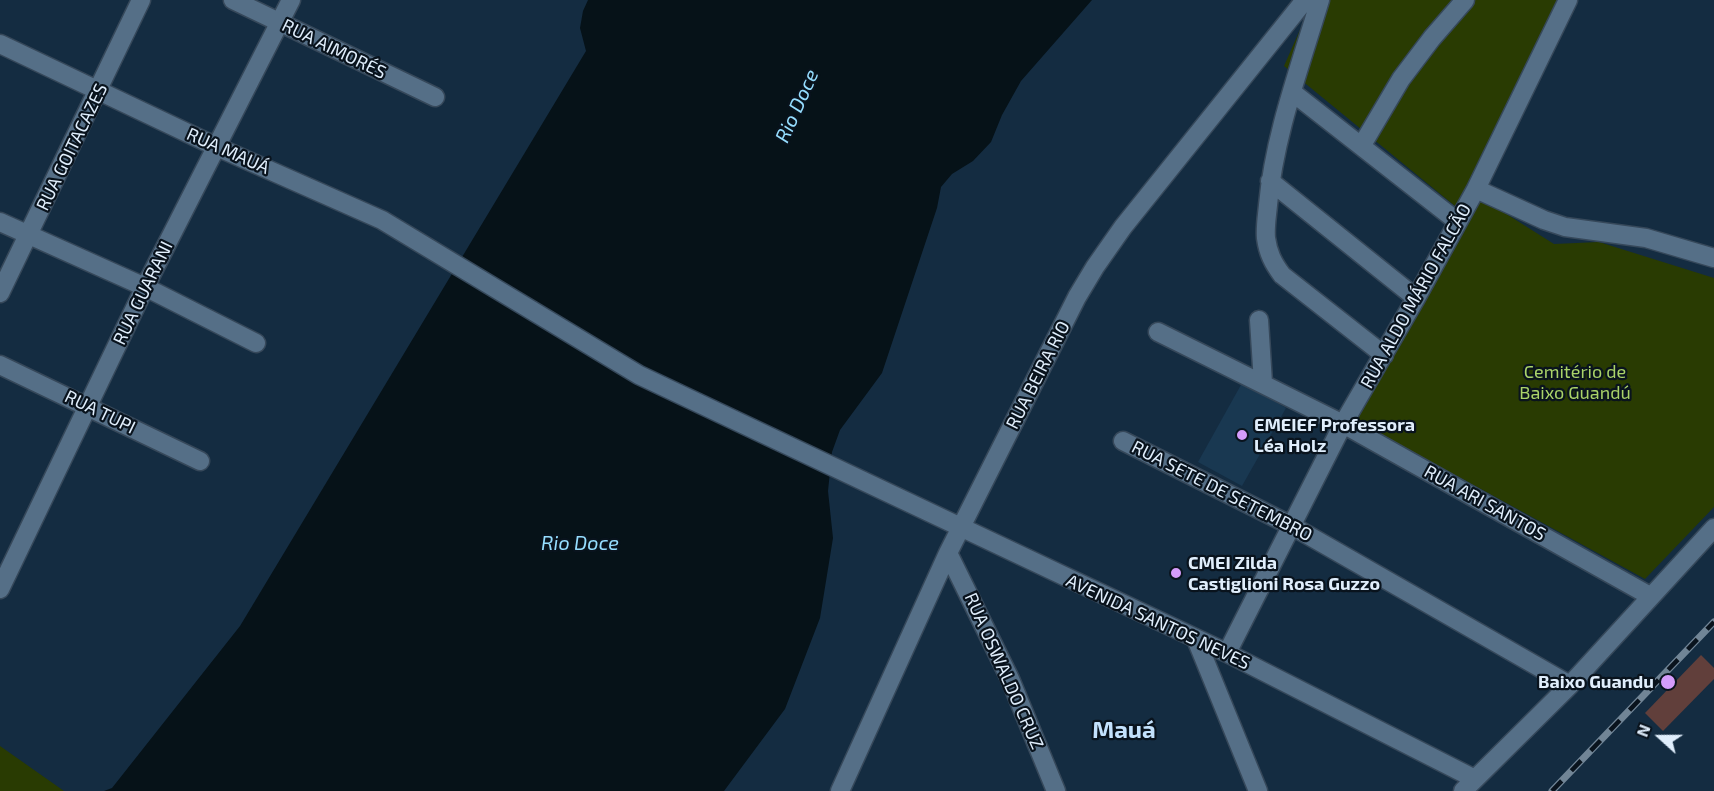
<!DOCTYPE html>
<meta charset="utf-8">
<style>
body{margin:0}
#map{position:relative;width:1714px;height:791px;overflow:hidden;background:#142c41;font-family:"Exo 2",sans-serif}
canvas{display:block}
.north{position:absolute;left:1630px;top:707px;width:60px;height:60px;-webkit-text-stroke:4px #09131d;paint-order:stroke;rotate:291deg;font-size:16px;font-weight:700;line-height:24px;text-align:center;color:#e0eefc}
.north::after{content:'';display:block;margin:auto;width:21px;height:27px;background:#e0eefc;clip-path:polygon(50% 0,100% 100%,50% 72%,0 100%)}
</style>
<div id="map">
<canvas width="1714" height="791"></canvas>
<div class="north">N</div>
</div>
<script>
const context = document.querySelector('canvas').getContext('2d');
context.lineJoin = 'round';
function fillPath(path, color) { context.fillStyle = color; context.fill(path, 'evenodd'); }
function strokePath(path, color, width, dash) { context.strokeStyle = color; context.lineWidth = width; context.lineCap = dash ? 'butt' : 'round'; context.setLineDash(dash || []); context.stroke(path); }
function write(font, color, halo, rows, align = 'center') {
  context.font = font + ' "Exo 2",sans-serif'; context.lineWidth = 4.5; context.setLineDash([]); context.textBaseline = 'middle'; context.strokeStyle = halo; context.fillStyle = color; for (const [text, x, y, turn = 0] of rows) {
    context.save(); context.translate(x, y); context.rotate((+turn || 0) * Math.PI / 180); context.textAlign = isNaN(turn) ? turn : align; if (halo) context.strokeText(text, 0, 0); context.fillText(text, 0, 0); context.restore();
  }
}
fillPath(new Path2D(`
 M1242 383 1286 408 1242 486 1198 462Z`), '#193851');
fillPath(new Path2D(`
 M1313 0H1564L1481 198 1554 244 1599 242 1714 278V507L1645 579 1353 419 1461 211 1284 66Z
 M0 746 64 791H0Z`), '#293b02');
fillPath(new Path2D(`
 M588 0H1092L1021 81 1002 115 991 142 973 161 952 174 941 187 937 208 882 373 840 430 832 452 828 491 833 538 820 618 785 709 724 791H104L112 788 240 626 586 51 580 28 583 11Z`), '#061218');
fillPath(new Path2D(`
 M1701 655 1714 668V679L1663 731 1645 713Z`), '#613f3b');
const minor = new Path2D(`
 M233 0 435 97
 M1320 0C1300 67 1274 136 1268 205 1267 216 1265 227 1266 238 1268 253 1273 263 1282 275L1384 355
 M0 44 217 147 382 220 639 375 1227 653 1475 779
 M1292 92 1458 222
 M1362 145 1401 79 1432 38 1465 0
 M1270 181 1416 298
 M1476 189 1544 220 1565 227 1646 238 1714 258
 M0 222 145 287 256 343
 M0 293 141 0
 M1259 320 1263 383
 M1158 332 1343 424 1650 596
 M0 365 200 461
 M1123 441 1292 526 1570 685
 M948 553 1010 679 1056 791
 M0 589 145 287 291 0
 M1196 639 1258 791
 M1227 653 1343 424 1416 298 1476 189 1568 0
 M840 791 948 553 1077 297 1095 267 1123 227 1305 0
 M1463 791 1570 685 1714 528`);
strokePath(minor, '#36485a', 21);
strokePath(minor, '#556f87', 18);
const rail = new Path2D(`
 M1552 791 1714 622`);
strokePath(rail, '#718596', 7);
strokePath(rail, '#09131d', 4.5, [14]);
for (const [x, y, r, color] of [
 [1242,435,6,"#d59cfb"],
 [1176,573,6,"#d59cfb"],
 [1668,682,8,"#d59cfb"]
]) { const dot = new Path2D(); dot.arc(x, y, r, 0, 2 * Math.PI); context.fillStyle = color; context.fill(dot); strokePath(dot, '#09131d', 2); }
write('18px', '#e0eefc', '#09131d', [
 ["RUA AIMORÉS",334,49,26],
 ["RUA GOITACAZES",72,147,-64],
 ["RUA MAUÁ",228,151,24],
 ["RUA GUARANI",143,293,-64],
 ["RUA ALDO MÁRIO FALCÃO",1416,296,-61],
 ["RUA BEIRA RIO",1038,375,-63],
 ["RUA TUPI",100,412,26],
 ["RUA SETE DE SETEMBRO",1222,491,27],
 ["RUA ARI SANTOS",1485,503,29],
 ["AVENIDA SANTOS NEVES",1158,622,25],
 ["RUA OSWALDO CRUZ",1004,671,66]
]);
write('18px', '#aad369', '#09131d', [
 ["Cemitério de",1575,372],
 ["Baixo Guandú",1575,393]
]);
write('bold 18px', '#e0eefc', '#09131d', [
 ["EMEIEF Professora",1254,425],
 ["Léa Holz",1254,446],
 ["CMEI Zilda",1188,563],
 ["Castiglioni Rosa Guzzo",1188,584],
 ["Baixo Guandu",1654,682,"right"]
], 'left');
write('italic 20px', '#95ddfe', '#09131d', [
 ["Rio Doce",797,106,-66],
 ["Rio Doce",580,543]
]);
write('bold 24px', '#c3e1fc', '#09131d', [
 ["Mauá",1124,730]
]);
</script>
